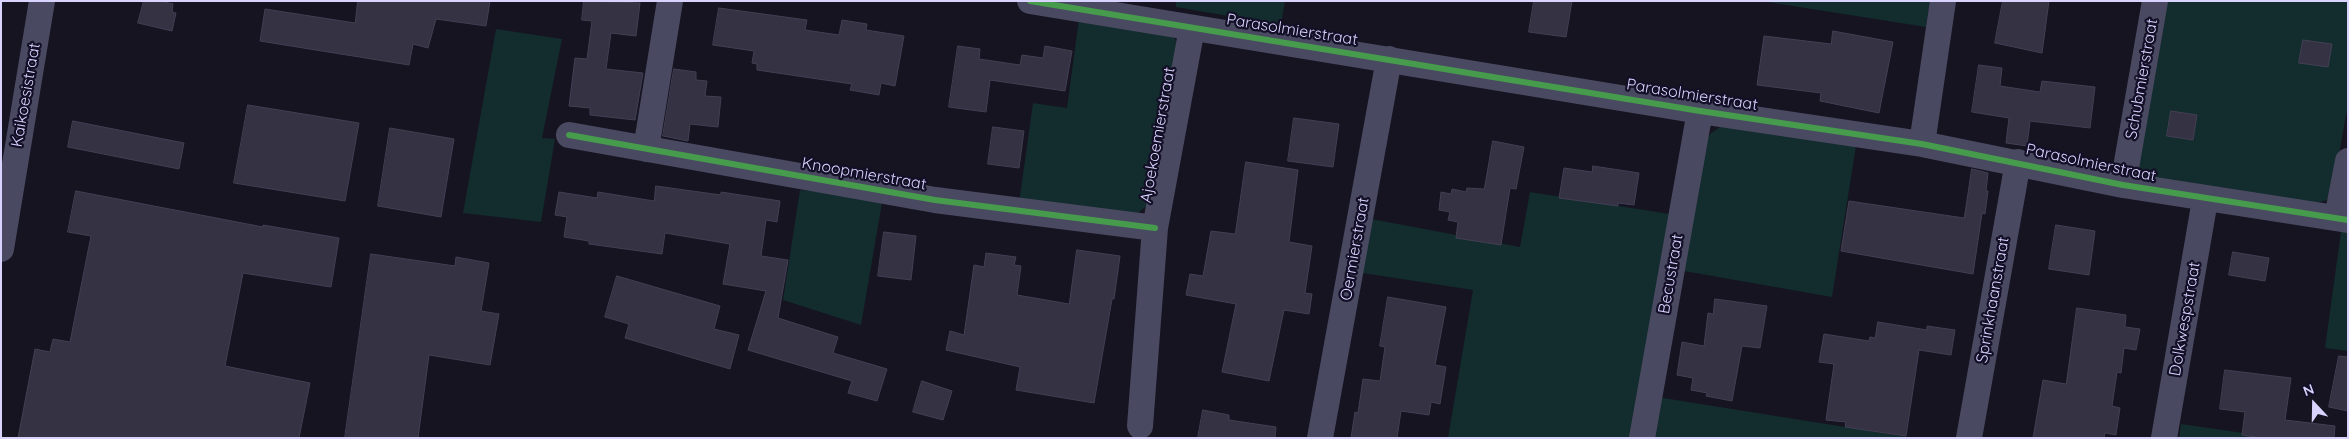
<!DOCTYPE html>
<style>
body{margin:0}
#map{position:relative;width:2349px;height:439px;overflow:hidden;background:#161421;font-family:Quicksand,sans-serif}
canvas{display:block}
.frame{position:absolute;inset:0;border:2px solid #d9d4ff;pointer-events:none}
.north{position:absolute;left:2289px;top:379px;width:50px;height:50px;-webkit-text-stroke:4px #130f26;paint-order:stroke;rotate:339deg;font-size:14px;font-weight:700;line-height:20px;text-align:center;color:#d9d4ff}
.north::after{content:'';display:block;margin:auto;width:18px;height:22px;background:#d9d4ff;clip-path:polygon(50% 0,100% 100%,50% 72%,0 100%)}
</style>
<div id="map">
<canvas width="2349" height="439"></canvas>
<div class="frame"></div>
<div class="north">N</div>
</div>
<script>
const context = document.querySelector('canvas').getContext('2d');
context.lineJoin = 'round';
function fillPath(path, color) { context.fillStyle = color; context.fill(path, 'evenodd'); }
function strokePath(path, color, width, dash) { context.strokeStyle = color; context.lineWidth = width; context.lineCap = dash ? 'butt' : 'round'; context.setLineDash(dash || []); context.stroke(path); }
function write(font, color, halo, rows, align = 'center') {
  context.font = font + ' Quicksand,sans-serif'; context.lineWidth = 4.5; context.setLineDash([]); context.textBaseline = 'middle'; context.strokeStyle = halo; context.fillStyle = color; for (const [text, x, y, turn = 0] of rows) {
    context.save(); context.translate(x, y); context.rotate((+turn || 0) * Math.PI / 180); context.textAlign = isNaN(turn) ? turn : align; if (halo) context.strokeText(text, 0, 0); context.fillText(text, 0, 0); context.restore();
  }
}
fillPath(new Path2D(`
 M1176 1H1285L1281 25 1176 7Z
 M1761 1H1930L1926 27Z
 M2159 1H2348V104L2337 166 2327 200 2314 204 2158 179 2143 174 2136 162Z
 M1079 19 1169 33 1175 39 1179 47 1149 204 1138 213 1019 203 1033 103 1067 108Z
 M496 29 562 39 542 138 555 139 541 222 463 213Z
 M1723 125 1856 146 1832 297 1684 271 1705 143 1711 133Z
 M800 190 883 197 861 325 783 300Z
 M1530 192 1676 215 1634 438H1448L1473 290 1356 272 1366 218 1520 247Z
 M2343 217 2348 218V351L2325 348Z
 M1657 397 1914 438H1650Z
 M2181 424 2278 438H2179Z`), '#132c2d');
const building = new Path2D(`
 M144 1H160L173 4 172 12 176 13 172 31 138 23Z
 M358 1H490L486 26 436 19 428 48 413 44 409 65 260 41 265 9 355 23Z
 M584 1 640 3 636 36 611 33 606 69 643 73 635 120 590 115V108L569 106 575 58 587 59 592 21 582 20Z
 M1534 1H1572L1566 37 1529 32Z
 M2003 1H2049L2042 53 1995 43Z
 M719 8 807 20 805 30 839 35 842 20 867 24 866 30 904 36 895 86 881 83 879 95 850 90 852 84 757 70V64L752 63 754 51 713 45Z
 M1833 31 1893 42 1879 113 1820 101 1821 93 1757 85 1764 36 1831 44Z
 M2303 40 2332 44 2328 67 2299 63Z
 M958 46 980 49 979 59 1020 65 1022 55 1043 58 1045 46 1072 51 1065 91 990 80 986 112 949 107Z
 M1979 65 2002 68 2000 86 2040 92 2042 81 2095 87 2090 128 2030 121 2027 146 2006 143 2009 118 1972 112Z
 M674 69 696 72V80L707 81 705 96 721 97 718 127 690 124 688 141 663 136Z
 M248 105 359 123 345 201 234 183Z
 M2171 111 2197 115 2193 140 2167 136Z
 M1294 118 1339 124 1333 167 1288 161Z
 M73 121 184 143 179 169 68 147Z
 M993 127 1024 131 1019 168 988 164Z
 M390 128 454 139 441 217 378 206Z
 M1493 141 1524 147 1516 189 1510 188 1501 245 1456 238 1458 222 1448 220 1450 212 1439 210 1441 192 1451 194 1452 189 1466 192 1467 188 1484 189Z
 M1246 162 1298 170 1289 242 1312 246 1305 293 1312 294 1309 314 1284 310 1269 381 1222 372 1236 304 1186 295 1190 274 1203 276 1211 231 1235 234Z
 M1593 166 1639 173 1634 205 1618 203V206L1559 198 1564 168 1592 172Z
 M1972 169 1988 173 1986 191H1988L1985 214 1982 213 1973 274 1841 251 1849 201 1964 218Z
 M656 186 721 195V192L780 201 777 222 766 220 761 256 788 260 778 318 838 337 833 353 887 369 877 401 848 393 852 381 748 350 766 291 723 284 730 244 665 233 662 254 589 244V241L564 237 567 217 555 215 559 192 597 198 598 192 654 201Z
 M76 191 263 227V225L339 238 331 287 243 273 225 366 310 383 299 438H18L35 349 50 352 53 339 70 342 91 236 68 232Z
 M2056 225 2095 231 2089 275 2049 269Z
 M884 232 916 236 911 280 878 276Z
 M1077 250 1120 256 1114 299H1112L1094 403 1016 390 1020 367 946 350 950 331 964 335 974 265 984 267 986 253 1016 257 1014 265 1021 266 1017 295 1069 304Z
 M2233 252 2269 258 2265 281 2229 275Z
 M371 254 455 266 456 257 489 263 481 311 499 314 490 365 429 355 418 438H345Z
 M617 276 720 306 714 329 739 335 730 369 625 338 629 324 605 317Z
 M1388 297 1446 307 1435 365 1446 367 1440 404 1431 402 1429 415 1401 411 1397 438H1351L1355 412 1358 413 1363 379 1380 381 1385 347 1380 346Z
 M1715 299 1767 306 1760 348 1742 346 1732 401 1706 396 1707 393 1691 390 1693 378 1677 375 1682 342 1704 346 1708 313 1713 314Z
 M2077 308 2126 315 2125 327 2140 329 2136 350 2124 348 2121 373 2117 372 2112 406 2120 408 2116 435 2105 433 2104 438H2033L2043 380 2066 384Z
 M1878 322 1927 330V326L1955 330 1951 355 1919 350 1906 436 1845 427 1846 422 1826 420 1834 364 1819 362 1824 334 1869 341 1870 337 1875 338Z
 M2339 356 2348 357V411L2329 407Z
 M2225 370 2291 378 2285 420 2335 426 2334 438H2262L2242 435 2245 412 2220 409Z
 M922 381 952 391 943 420 913 412Z
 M1203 410 1229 415V420L1276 427 1275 438H1198Z`);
fillPath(building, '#343243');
strokePath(building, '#433f54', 1);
strokePath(new Path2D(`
 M1030 1 1700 111 1922 144 2123 185 2348 220
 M569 135 935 200 1155 228
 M1922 144 1943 1
 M646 149 670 1
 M2123 185 2155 1
 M2337 218 2348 161
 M1 249 42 1
 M1140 426 1155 228 1192 28
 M1320 438 1389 59
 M1642 438 1700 111
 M1969 438 2018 162
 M2164 438 2205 200`), '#4a4962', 26);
strokePath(new Path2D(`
 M1030 1 1700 111 1922 144 2123 185 2348 220
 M569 135 935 200 1155 228`), '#469c4c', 6);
write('16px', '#d9d4ff', '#130f26', [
 ["Parasolmierstraat",1292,30,9],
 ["Schubmierstraat",2142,79,-80],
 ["Kaikoesistraat",26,95,-80],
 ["Parasolmierstraat",1692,95,9],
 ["Ajoekoemierstraat",1158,135,-80],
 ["Parasolmierstraat",2091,163,12],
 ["Knoopmierstraat",864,174,10],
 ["Oermierstraat",1355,249,-80],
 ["Becustraat",1671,274,-80],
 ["Sprinkhaanstraat",1993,300,-80],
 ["Dolkwespstraat",2185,319,-80]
]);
</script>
